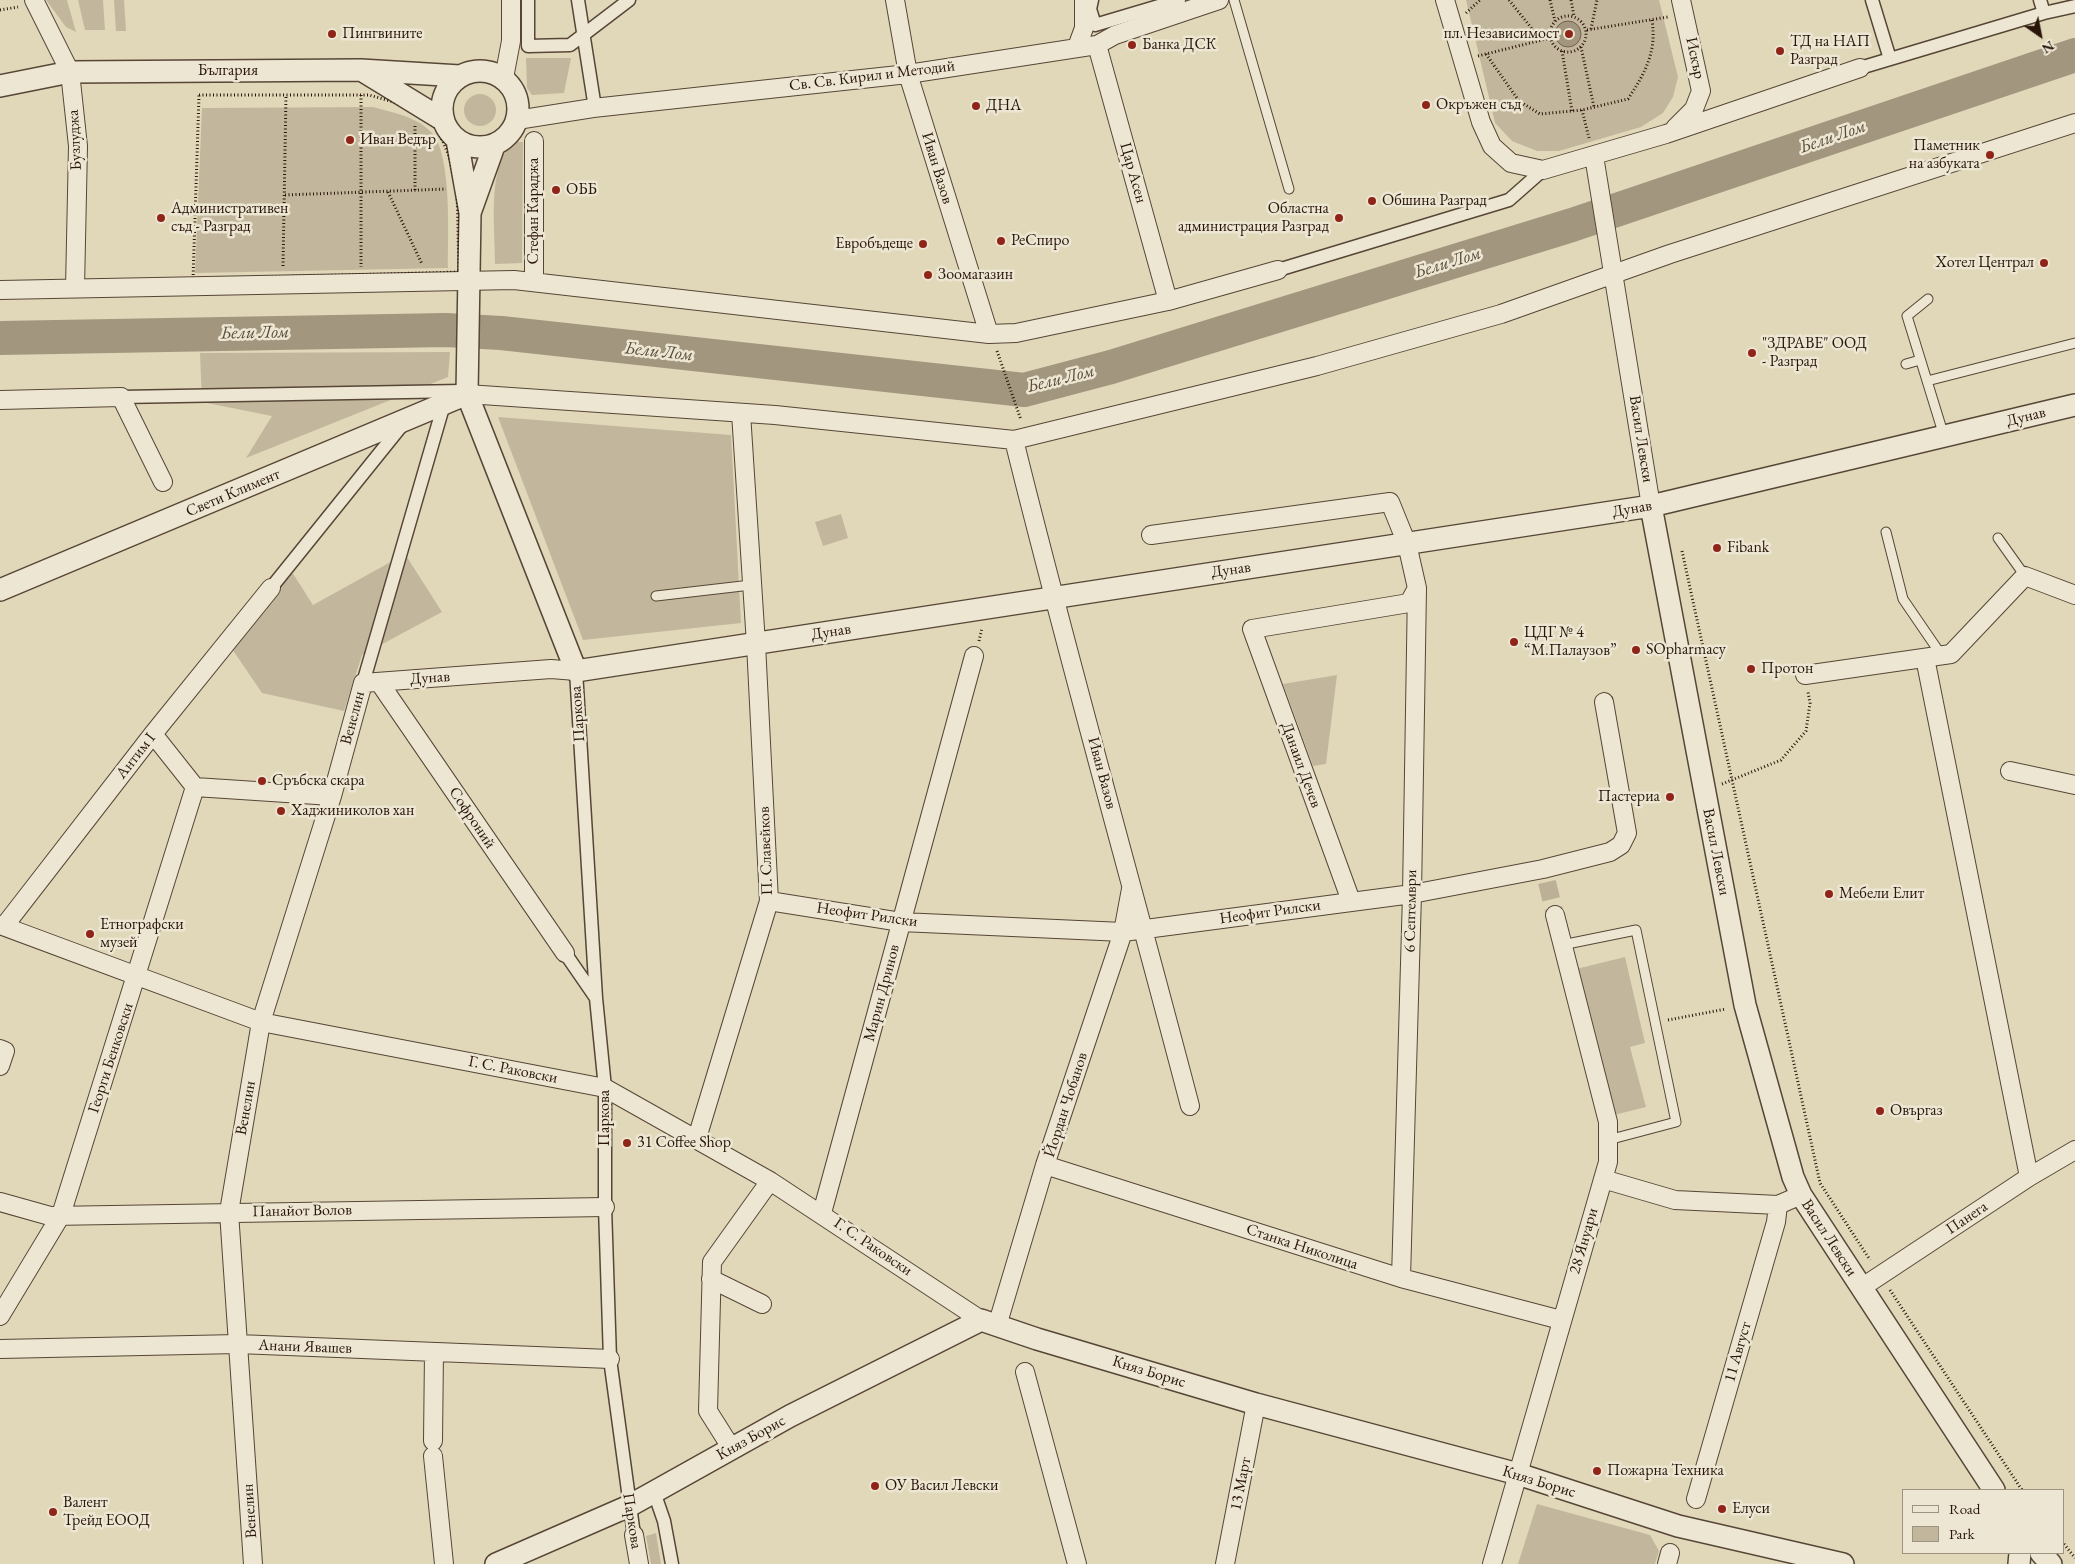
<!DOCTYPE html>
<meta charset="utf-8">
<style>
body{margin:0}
#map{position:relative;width:2075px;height:1564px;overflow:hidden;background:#e1d8ba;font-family:"EB Garamond",serif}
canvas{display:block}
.legend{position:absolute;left:1902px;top:1489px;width:162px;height:65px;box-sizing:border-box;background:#ece6d2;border:1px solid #9e9282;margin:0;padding:6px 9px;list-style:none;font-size:15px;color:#29150a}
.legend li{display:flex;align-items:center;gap:10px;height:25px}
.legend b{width:25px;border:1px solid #9e9282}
.north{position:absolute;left:2015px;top:10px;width:50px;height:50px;-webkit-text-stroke:4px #ece6d2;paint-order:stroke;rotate:147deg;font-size:14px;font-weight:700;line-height:20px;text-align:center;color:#29150a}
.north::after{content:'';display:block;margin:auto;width:18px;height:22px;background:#29150a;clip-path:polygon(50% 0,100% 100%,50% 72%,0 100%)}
</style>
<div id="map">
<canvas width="2075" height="1564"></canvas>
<ul class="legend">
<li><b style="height:6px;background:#ece6d2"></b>Road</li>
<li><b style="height:14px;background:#c2b79c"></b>Park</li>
</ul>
<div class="north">N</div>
</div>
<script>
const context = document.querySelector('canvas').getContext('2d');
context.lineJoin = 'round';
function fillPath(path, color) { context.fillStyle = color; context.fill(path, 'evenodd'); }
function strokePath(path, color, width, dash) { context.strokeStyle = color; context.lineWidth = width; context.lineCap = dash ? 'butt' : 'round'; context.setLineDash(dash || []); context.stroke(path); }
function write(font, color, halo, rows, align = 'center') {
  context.font = font + ' "EB Garamond",serif'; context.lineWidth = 5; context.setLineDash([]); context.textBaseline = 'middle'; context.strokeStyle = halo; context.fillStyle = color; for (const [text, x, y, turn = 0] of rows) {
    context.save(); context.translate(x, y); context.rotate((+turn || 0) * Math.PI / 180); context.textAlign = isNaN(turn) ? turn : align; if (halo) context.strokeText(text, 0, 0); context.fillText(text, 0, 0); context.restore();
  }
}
fillPath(new Path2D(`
 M46 0H67L76 32 66 27Z
 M78 0H103L105 30H85Z
 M114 0H124L126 31H116Z
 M1466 0H1659L1678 77 1673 97 1663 113 1641 127 1559 151H1537L1512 141 1495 123Z
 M526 58H571L564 93 532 95 527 88Z
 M464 110a16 16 0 1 1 32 0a16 16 0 1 1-32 0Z
 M373 107C394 113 416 116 432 133 452 155 448 237 448 268L195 273 202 108Z
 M516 142H523L522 263 495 264C495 232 490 194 500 163 502 154 509 148 516 142Z
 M450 352 448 377 246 458 272 416 202 402 200 353Z
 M498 417 731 435 741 623 583 640Z
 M841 514 848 538 823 546 815 522Z
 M405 554 442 612 362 655 344 711 262 693 230 646 292 572 313 605Z
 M1337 675 1326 764 1313 766 1283 684Z
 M1625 957 1645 1043 1630 1047 1646 1107 1614 1115 1576 969Z
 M1537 1504 1650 1535 1659 1551 1655 1564H1518Z
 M656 1533 661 1564H651L646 1536Z`), '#c2b79c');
const water = new Path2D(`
 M1555 34a13 13 0 1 1 26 0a13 13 0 1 1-26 0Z`);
fillPath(water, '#a2967e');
strokePath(water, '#726250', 1);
strokePath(new Path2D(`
 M0 338 446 330 501 333 1024 390 1111 367 1572 225 2075 55`), '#a2967e', 34);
strokePath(new Path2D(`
 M1547 882 1555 915`), '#bcb197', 18, [18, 9]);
const service = new Path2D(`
 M1234 0 1289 189
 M1928 299 1907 316 1944 436
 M1906 364 1920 360
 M1927 381 2075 343
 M1886 532 1903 599 1942 656
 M1998 538 2025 576
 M656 596 751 585
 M1562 945 1636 930 1676 1122 1608 1140`);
const pedestrian = new Path2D(`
 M528 0V46L570 45 629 0
 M578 0 595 108
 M1092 0 1090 9 1095 25 1179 0
 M1872 0 1890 59
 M2040 0 2044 13
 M1860 68 2044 13 2075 6
 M1278 270 1509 200 1543 170
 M121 397 462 391
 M271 588 403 424
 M576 671 596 998 605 1088V1207L610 1359 634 1535
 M363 683 444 404
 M565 953 596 998
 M654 1492 664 1521 672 1564`);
const minor = new Path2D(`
 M34 0 70 72 78 146 75 288
 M895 0 908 74 989 334
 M1445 0 1481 122 1492 146 1511 163 1543 170 1666 134 1860 68
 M1097 45 1168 301
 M1077 47 1084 28V0
 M504 78 511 41V0
 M517 120 593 108 908 74 1097 45 1115 35 1219 0
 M1675 128 1694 109 1701 91 1681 0
 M534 141V281
 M1594 156 1651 506
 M0 290 514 280 989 334 1016 333 1168 301 1278 270
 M467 394 775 415 1014 440 1317 366 1501 314 1670 254 2075 123
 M0 400 121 397 163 482
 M1014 440C1069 663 1132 884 1190 1106
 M1151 535 1390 502 1407 544 1417 588 1412 894 1401 1278
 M1925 658 2029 1177
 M1805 675 1951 654 2025 576 2075 595
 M379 682 565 953
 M153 734 195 787 332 796
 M2010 771 2075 785
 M769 901 901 922 1123 932 1412 894 1543 869 1610 852 1621 845 1627 833 1604 702
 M1351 901 1252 629 1409 603 1417 588
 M0 925 261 1022 605 1088 770 1181 981 1320
 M5 925 153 734 271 588
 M0 1049 5 1051 0 1066
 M697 1138 769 901 756 644 741 413
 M1045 1165 1401 1278 1561 1320
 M1603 1179 1675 1200 1778 1205 1801 1195
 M0 1202 50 1216 605 1207
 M822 1213 974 656
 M711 1279 762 1304
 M1861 1288 2029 1177 2075 1150
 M0 1316 61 1215 195 787
 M997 1326 1045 1165 1123 932 1131 889
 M0 1349 238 1344 610 1359
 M1025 1372 1077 1564
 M433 1441 434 1352
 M732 1449 708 1411 712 1262 770 1181
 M433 1456 444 1564
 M1696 1499 1776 1222 1778 1205
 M634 1535 639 1564
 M253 1564 229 1212 261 1022 332 796 363 683 551 669 576 671
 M1225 1564 1256 1404
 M1492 1564 1608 1162V1122L1555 915
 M1667 1564 1670 1553`);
const tertiary = new Path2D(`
 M442 109a38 38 0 1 1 76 0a38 38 0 1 1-76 0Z
 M363 71 443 120
 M0 86 70 72 361 70 460 76
 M457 140 470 213
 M494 146 470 213 467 394 576 671 1651 506 2075 405
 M1651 506 1745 1005 1793 1177 1801 1195 1994 1490
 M0 590 467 394
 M2041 1553 2051 1564
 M496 1564 629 1506 790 1416 981 1320 1037 1339 1256 1404 1518 1474 1678 1526 1843 1564
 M2019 1564 2020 1553`);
strokePath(service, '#574636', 11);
strokePath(pedestrian, '#574636', 15);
strokePath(minor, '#574636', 20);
strokePath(tertiary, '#574636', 24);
strokePath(new Path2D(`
 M1509 0 1541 40
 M1550 0 1555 21
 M1571 0 1574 16
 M0 10 18 7
 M1466 13 1480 0
 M1550 34a18 18 0 1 1 36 0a18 18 0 1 1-36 0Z
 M1591 29 1597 0
 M1587 30 1668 17
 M1581 47 1594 107
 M1562 51 1572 111
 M1486 54 1519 101 1540 114 1582 110 1628 99C1645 73 1657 52 1652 20
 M1478 56 1550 38
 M199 95H369L415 108 438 130 449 156 457 189 459 272 193 279Z
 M361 95V267
 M1582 110 1589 138
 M415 190V126
 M388 192 422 264
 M285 195 446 189
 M283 266 286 95
 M997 351 1021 420
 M1682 551 1820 1183 1870 1260
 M979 641 982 628
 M1722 784 1781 760 1806 731 1810 703 1808 692
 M1668 1020 1726 1009
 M1890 1290 2022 1490
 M2064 1544 2075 1558`), '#29150a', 3, [1, 2.5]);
strokePath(service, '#ece6d2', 9);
strokePath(pedestrian, '#ece6d2', 12);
strokePath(minor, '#ece6d2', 18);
strokePath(tertiary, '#ece6d2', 21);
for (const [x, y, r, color] of [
 [332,34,5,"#8f2418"],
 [1569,34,5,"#8f2418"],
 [1132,45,5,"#8f2418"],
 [1780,51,5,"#8f2418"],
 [1426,105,5,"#8f2418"],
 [976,106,5,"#8f2418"],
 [350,140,5,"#8f2418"],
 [1990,155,5,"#8f2418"],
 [556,190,5,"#8f2418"],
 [1372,201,5,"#8f2418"],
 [161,218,5,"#8f2418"],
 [1339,218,5,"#8f2418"],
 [1001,241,5,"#8f2418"],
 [923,244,5,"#8f2418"],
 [2044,263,5,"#8f2418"],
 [928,275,5,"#8f2418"],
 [1752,353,5,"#8f2418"],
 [1717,548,5,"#8f2418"],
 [1514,642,5,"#8f2418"],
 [1636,650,5,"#8f2418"],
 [1751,669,5,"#8f2418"],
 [262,781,5,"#8f2418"],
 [1670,797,5,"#8f2418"],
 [281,811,5,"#8f2418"],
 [1829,894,5,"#8f2418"],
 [90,934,5,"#8f2418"],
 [1880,1111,5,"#8f2418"],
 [627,1143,5,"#8f2418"],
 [1597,1471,5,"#8f2418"],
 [875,1486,5,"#8f2418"],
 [1722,1509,5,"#8f2418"],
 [53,1512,5,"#8f2418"]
]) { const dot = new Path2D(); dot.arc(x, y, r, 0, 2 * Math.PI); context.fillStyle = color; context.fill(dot); strokePath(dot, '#ece6d2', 2); }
write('16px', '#29150a', '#ece6d2', [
 ["Пингвините",342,34],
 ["пл. Независимост",1559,34,"right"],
 ["ТД на НАП",1790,42],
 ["Разград",1790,60],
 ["Банка ДСК",1142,45],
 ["Окръжен съд",1436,105],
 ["ДНА",986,106],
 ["Иван Ведър",360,140],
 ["Паметник",1980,146,"right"],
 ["на азбуката",1980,164,"right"],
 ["ОББ",566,190],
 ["Обшина Разград",1382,201],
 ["Административен",171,209],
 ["съд - Разград",171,227],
 ["Областна",1329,209,"right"],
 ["администрация Разград",1329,227,"right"],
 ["РеСпиро",1011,241],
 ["Евробъдеще",913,244,"right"],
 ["Хотел Централ",2034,263,"right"],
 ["Зоомагазин",938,275],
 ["\"ЗДРАВЕ\" ООД",1762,344],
 ["- Разград",1762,362],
 ["Fibank",1727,548],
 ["ЦДГ № 4",1524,633],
 ["“М.Палаузов”",1524,651],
 ["SOpharmacy",1646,650],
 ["Протон",1761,669],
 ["Сръбска скара",272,781],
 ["Пастериа",1660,797,"right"],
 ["Хаджиниколов хан",291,811],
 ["Мебели Елит",1839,894],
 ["Етнографски",100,925],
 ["музей",100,943],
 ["Овъргаз",1890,1111],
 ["31 Coffee Shop",637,1143],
 ["Пожарна Техника",1607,1471],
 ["ОУ Васил Левски",885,1486],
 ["Валент",63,1503],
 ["Трейд ЕООД",63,1521],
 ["Елуси",1732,1509]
], 'left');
write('16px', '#29150a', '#ece6d2', [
 ["Искър",1695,58,78],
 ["България",228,71],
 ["Св. Св. Кирил и Методий",872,76,-7],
 ["Бузлуджа",75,140,-93],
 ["Иван Вазов",937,168,73],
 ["Цар Асен",1133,173,74],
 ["Стефан Караджа",534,211,-90],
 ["Дунав",2026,417,-14],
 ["Васил Левски",1641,439,81],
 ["Свети Климент",233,493,-23],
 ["Дунав",1632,509,-10],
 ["Дунав",1231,570,-8],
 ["Дунав",831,632,-9],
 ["Дунав",430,678,-4],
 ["Паркова",578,714,-94],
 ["Венелин",353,718,-75],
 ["Антим I",136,756,-52],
 ["Данаил Дечев",1301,765,70],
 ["Иван Вазов",1102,773,75],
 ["Софроний",472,818,56],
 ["П. Славейков",766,851,-92],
 ["Васил Левски",1716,852,79],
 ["6 Септември",1411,911,-89],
 ["Неофит Рилски",1270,912,-8],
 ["Неофит Рилски",867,915,8],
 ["Марин Дринов",882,993,-75],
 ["Георги Бенковски",111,1058,-72],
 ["Г. С. Раковски",513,1070,11],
 ["Йордан Чобанов",1066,1105,-72],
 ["Венелин",246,1108,-80],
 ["Паркова",605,1118,-90],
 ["Панайот Волов",302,1211,-1],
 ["Панега",1967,1218,-34],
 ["Васил Левски",1829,1238,57],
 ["28 Януари",1584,1241,-74],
 ["Г. С. Раковски",873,1247,34],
 ["Станка Николица",1302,1247,18],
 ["Анани Явашев",305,1347,2],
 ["11 Август",1738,1352,-74],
 ["Княз Борис",1149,1372,17],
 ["Княз Борис",751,1438,-29],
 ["Княз Борис",1539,1482,17],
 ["13 Март",1241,1484,-79],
 ["Венелин",250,1511,-94],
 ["Паркова",632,1521,81]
]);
write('italic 18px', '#594938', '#ece6d2', [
 ["Бели Лом",1833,137,-19],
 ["Бели Лом",1448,263,-17],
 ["Бели Лом",255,333,-1],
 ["Бели Лом",659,352,6],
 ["Бели Лом",1061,379,-14]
]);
</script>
